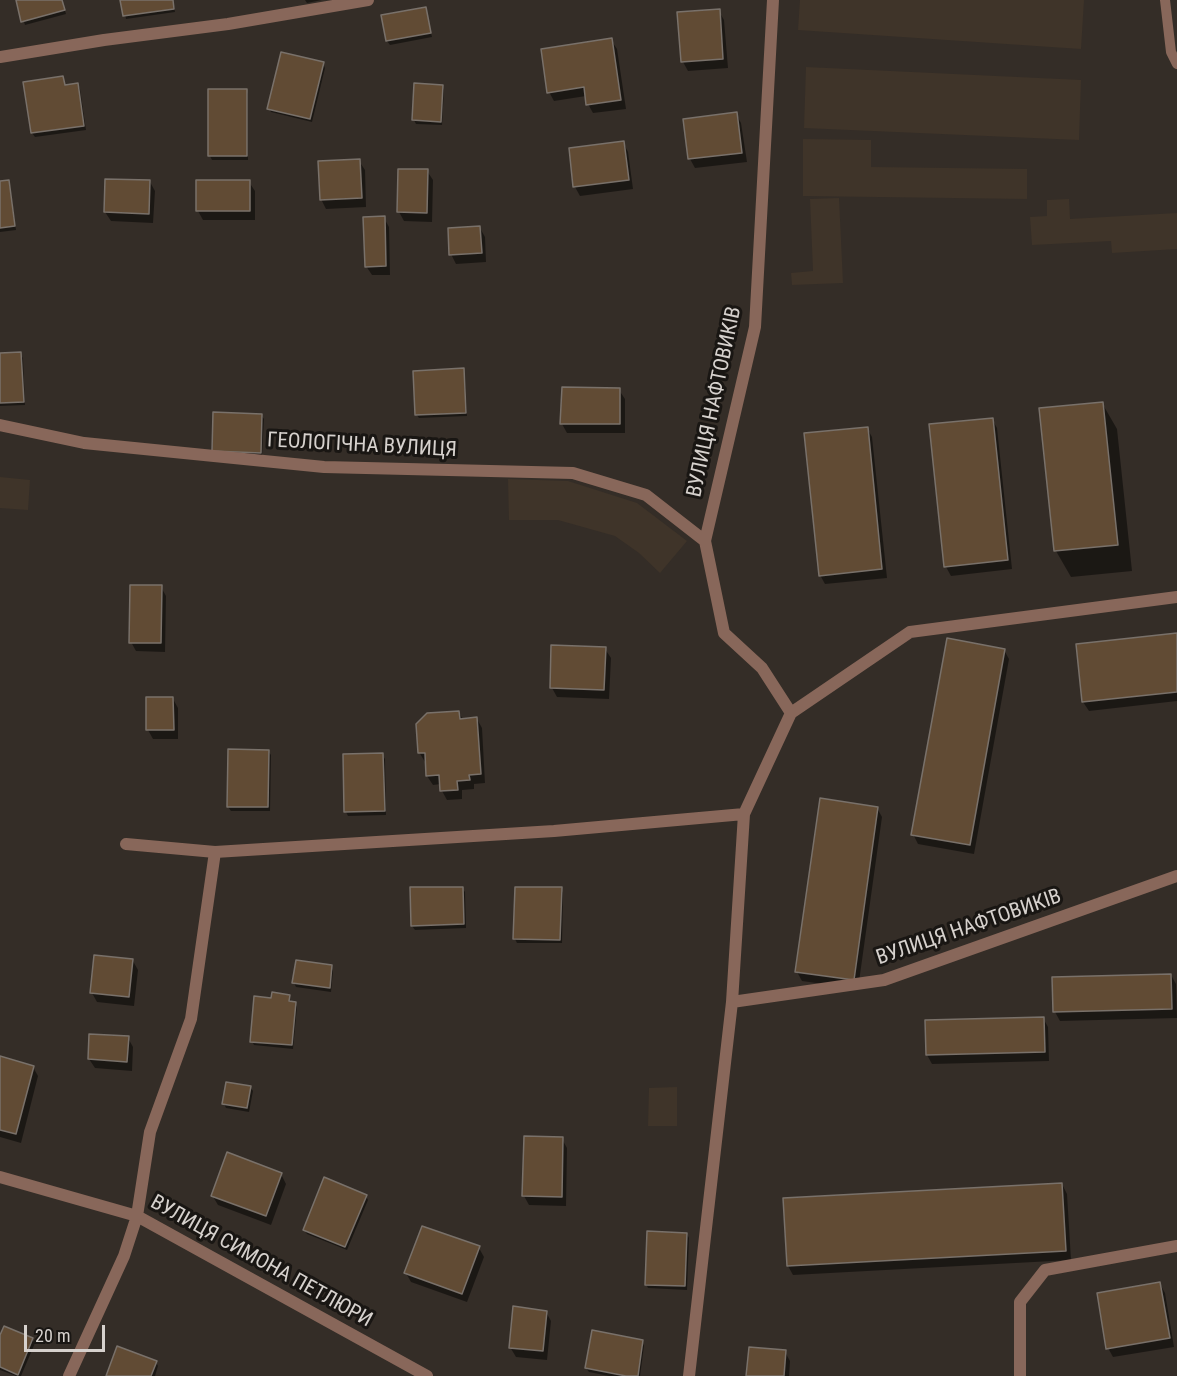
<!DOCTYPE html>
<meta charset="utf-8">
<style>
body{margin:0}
#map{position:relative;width:1177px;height:1376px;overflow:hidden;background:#342d27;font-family:"Roboto Condensed",sans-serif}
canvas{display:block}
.scale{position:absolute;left:24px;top:1325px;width:81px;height:27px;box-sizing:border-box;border:3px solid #d6d1cd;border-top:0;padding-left:8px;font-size:18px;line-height:21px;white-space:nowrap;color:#d6d1cd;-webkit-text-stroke:4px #191613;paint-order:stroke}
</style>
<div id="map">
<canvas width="1177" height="1376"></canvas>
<div class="scale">20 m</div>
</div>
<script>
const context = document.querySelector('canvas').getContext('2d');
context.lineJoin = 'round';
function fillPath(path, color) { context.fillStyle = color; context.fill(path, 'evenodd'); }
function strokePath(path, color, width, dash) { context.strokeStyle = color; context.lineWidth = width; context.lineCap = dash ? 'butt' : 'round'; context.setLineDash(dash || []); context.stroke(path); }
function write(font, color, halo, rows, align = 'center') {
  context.font = font + ' "Roboto Condensed",sans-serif'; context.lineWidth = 6; context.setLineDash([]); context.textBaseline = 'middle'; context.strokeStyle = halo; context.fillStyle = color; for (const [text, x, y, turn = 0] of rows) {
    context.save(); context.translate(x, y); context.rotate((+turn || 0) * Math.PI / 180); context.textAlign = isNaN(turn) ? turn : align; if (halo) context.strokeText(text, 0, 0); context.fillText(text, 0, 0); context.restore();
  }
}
fillPath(new Path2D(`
 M800 0H1084L1081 49 798 30Z
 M806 67 1081 80 1079 140 804 128Z
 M803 139 871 140V167L1027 169V199L803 196Z
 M839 198 843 283 792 285 791 273 813 271 810 199Z
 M1069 199 1070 219 1177 213V249L1112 253 1111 241 1032 245 1030 217 1047 216V200Z
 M0 477 30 480 28 510 0 508Z
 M508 479 568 481 637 503 687 541 660 573 639 553 615 536 558 520H509Z
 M677 1087V1126H648L649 1088Z`), '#3f3429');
fillPath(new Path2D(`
 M17 0H62L66 14 25 25Z
 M122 0H173L175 12 126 19Z
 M305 0H322L307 3Z
 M425 9 432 37 390 45 387 41Z
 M719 11 724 20 728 68 688 71 683 62Z
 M611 40 617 49 626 109 593 113 588 104 586 96 554 101 549 92Z
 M323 63 325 68 312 122 271 112 269 108Z
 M62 78 65 86 78 85 80 89 86 130 35 137 32 133Z
 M442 86 444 90 442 125 416 124 414 120Z
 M246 90 248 94V160H212L210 156Z
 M736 114 741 123 747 162 695 168 690 159 685 120Z
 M623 142 628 152 633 189 580 196 575 187Z
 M359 161 365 170 366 207 326 209 321 199Z
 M427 171 433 180 432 222 404 221 399 212Z
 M8 182 10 186 16 230 0 232V183Z
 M150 182 155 191 153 223 111 221 105 212Z
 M249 182 255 191V220H203L198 211Z
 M384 218 389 227 390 275H372L366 266Z
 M480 228 485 237 486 262 456 264 451 254Z
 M20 354 23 358 25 405 0 406V355Z
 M463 370 465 374 467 416 419 418 416 414Z
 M619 390 625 399V433H567L562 424Z
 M1102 403 1117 429 1132 571 1071 577 1056 551Z
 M261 415 264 419 262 456 213 451Z
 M992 419 997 428 1012 569 951 576 946 567Z
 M867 428 872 437 887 578 825 584 820 575Z
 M161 587 166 596 165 652 136 651 131 642Z
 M1177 635V701L1089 711 1083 702Z
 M605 649 611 658 609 699 557 697 552 688Z
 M1004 650 1009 659 974 854 918 844 913 834Z
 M173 699 178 708V739H153L148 730Z
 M459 712 463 720 477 719 482 728 485 783 474 784V789L462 790V799L447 800 442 791 441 784 433 785 427 776V762H425L419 752Z
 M268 751 271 755 270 811H231L228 807Z
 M382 754 385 759 386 815 348 816 346 812Z
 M877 808 882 817 858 989 802 981 797 972Z
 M462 888 465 892 466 928 415 930 412 926Z
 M561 889 563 893 562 943H517L515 939Z
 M133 961 138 970 134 1006 97 1002 92 993Z
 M331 967 333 971 331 992 296 987 294 983Z
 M1171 975 1176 984 1177 1018 1060 1021 1055 1012 1054 978Z
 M289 996 291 1002 295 1003 297 1007 293 1049 254 1045 252 1041Z
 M1043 1018 1048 1027 1049 1061 932 1064 927 1055Z
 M128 1038 133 1047 132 1071 95 1068 89 1059Z
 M0 1058 33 1067 38 1076 21 1143 0 1137Z
 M250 1087 253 1091 249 1112 226 1108 224 1104Z
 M525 1138 562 1139 567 1148 566 1206 529 1205 524 1196Z
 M281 1174 286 1184 271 1225 218 1205 212 1195Z
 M1062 1184 1067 1194 1071 1260 793 1275 788 1266 785 1200Z
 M366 1196 368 1200 347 1250 307 1234 304 1230Z
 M687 1234 689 1238 687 1290 648 1288 646 1284Z
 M479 1248 484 1257 467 1302 411 1282 406 1273Z
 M1160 1284 1165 1293 1174 1347 1113 1357 1108 1348Z
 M546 1312 551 1321 547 1360 516 1357 510 1347Z
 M0 1339H32L35 1343 21 1376H16L0 1370Z
 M642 1341 644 1346 640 1376H609L589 1372 586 1368Z
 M785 1352 790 1361 789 1376H748Z
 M156 1362 158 1366 155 1376H107Z`), '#0007');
const building = new Path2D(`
 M16 0H62L65 10 21 22Z
 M120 0H173L174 9 123 16Z
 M426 7 431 33 386 41 381 15Z
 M720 9 723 59 681 62 677 12Z
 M612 38 621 100 586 105 584 87 547 93 541 49Z
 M281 52 324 62 310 119 267 109Z
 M63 76 65 85 78 83 84 126 31 133 23 82Z
 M414 83 443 85 441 122 412 120Z
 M208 89H247V156H208Z
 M737 112 742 153 688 159 683 119Z
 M624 141 629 180 573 187 569 148Z
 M360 159 362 198 320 200 318 161Z
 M398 169H428L427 213 397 212Z
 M105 179 150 180 149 214 104 212Z
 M9 180 15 226 0 228V181Z
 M196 180H250V211H196Z
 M385 216 386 266 365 267 363 217Z
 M480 226 482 253 449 255 448 228Z
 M21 352 24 402 0 403V353Z
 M464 368 466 413 415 415 413 371Z
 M562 387 620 388V424H560Z
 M1103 402 1118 545 1054 551 1039 408Z
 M213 412 262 414 261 453 212 451Z
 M993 418 1008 560 944 567 929 424Z
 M868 427 882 569 819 576 804 433Z
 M130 585H162L161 643H129Z
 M1177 633V692L1082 702 1076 644Z
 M947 638 1005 649 970 845 911 835Z
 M551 645 606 647 604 690 550 688Z
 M146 697H173L174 730H146Z
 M459 711 460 719 477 717 481 774 469 775 470 780 457 781 458 790 440 791 439 775 426 776 425 753H418L416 724 427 713Z
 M228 749 269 750 268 807H227Z
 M383 753 385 811 344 812 343 754Z
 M820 798 878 807 854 980 795 972Z
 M410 887H463L464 924 411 926Z
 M515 887H562L560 940 513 939Z
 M94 955 133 959 129 997 90 993Z
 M296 960 332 965 330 988 292 983Z
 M1171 974 1172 1009 1053 1012 1052 977Z
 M272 992 290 995 289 1001 296 1002 292 1045 250 1042 254 996 271 998Z
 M1044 1017 1045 1052 926 1055 925 1020Z
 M89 1034 129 1036 127 1062 88 1059Z
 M0 1056 34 1066 16 1134 0 1130Z
 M226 1082 251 1086 247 1108 222 1104Z
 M524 1136 563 1137 562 1197 522 1196Z
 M227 1152 282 1173 266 1216 211 1196Z
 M324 1177 367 1195 345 1247 303 1230Z
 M1062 1183 1066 1251 787 1266 783 1198Z
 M422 1226 480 1246 462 1294 404 1273Z
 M647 1231 687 1233 685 1286 645 1285Z
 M1160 1282 1170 1338 1106 1349 1097 1293Z
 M513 1306 547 1311 543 1351 509 1348Z
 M4 1326 33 1338 18 1375 0 1367V1335Z
 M592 1330 643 1340 638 1376H626L585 1368Z
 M117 1346 157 1361 151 1376H106Z
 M749 1347 786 1350 784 1376H746Z`);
fillPath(building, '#614b34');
strokePath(building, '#79716a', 1.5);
strokePath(new Path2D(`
 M1165 0 1171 52 1177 64`), '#88675a', 10);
strokePath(new Path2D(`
 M773 0 755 327 705 541 724 633 762 668 791 713 910 632 1177 597
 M0 57 104 40 228 24 368 0
 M0 425 84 443 324 467 573 473 646 495 705 541
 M126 844 215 852 554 831 744 814
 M732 1002 884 980 1177 876
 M0 1177 137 1216 427 1376
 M69 1376 124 1256 137 1216 150 1132 191 1019 215 852
 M689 1376 732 1002 744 814 791 713
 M1020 1376V1302L1045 1270 1177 1246`), '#88675a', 12);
write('21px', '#d6d1cd', '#191613', [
 ["ВУЛИЦЯ НАФТОВИКІВ",715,402,-78],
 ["ГЕОЛОГІЧНА ВУЛИЦЯ",362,446,3],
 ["ВУЛИЦЯ НАФТОВИКІВ",969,928,-19],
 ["ВУЛИЦЯ СИМОНА ПЕТЛЮРИ",261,1262,29]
]);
</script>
